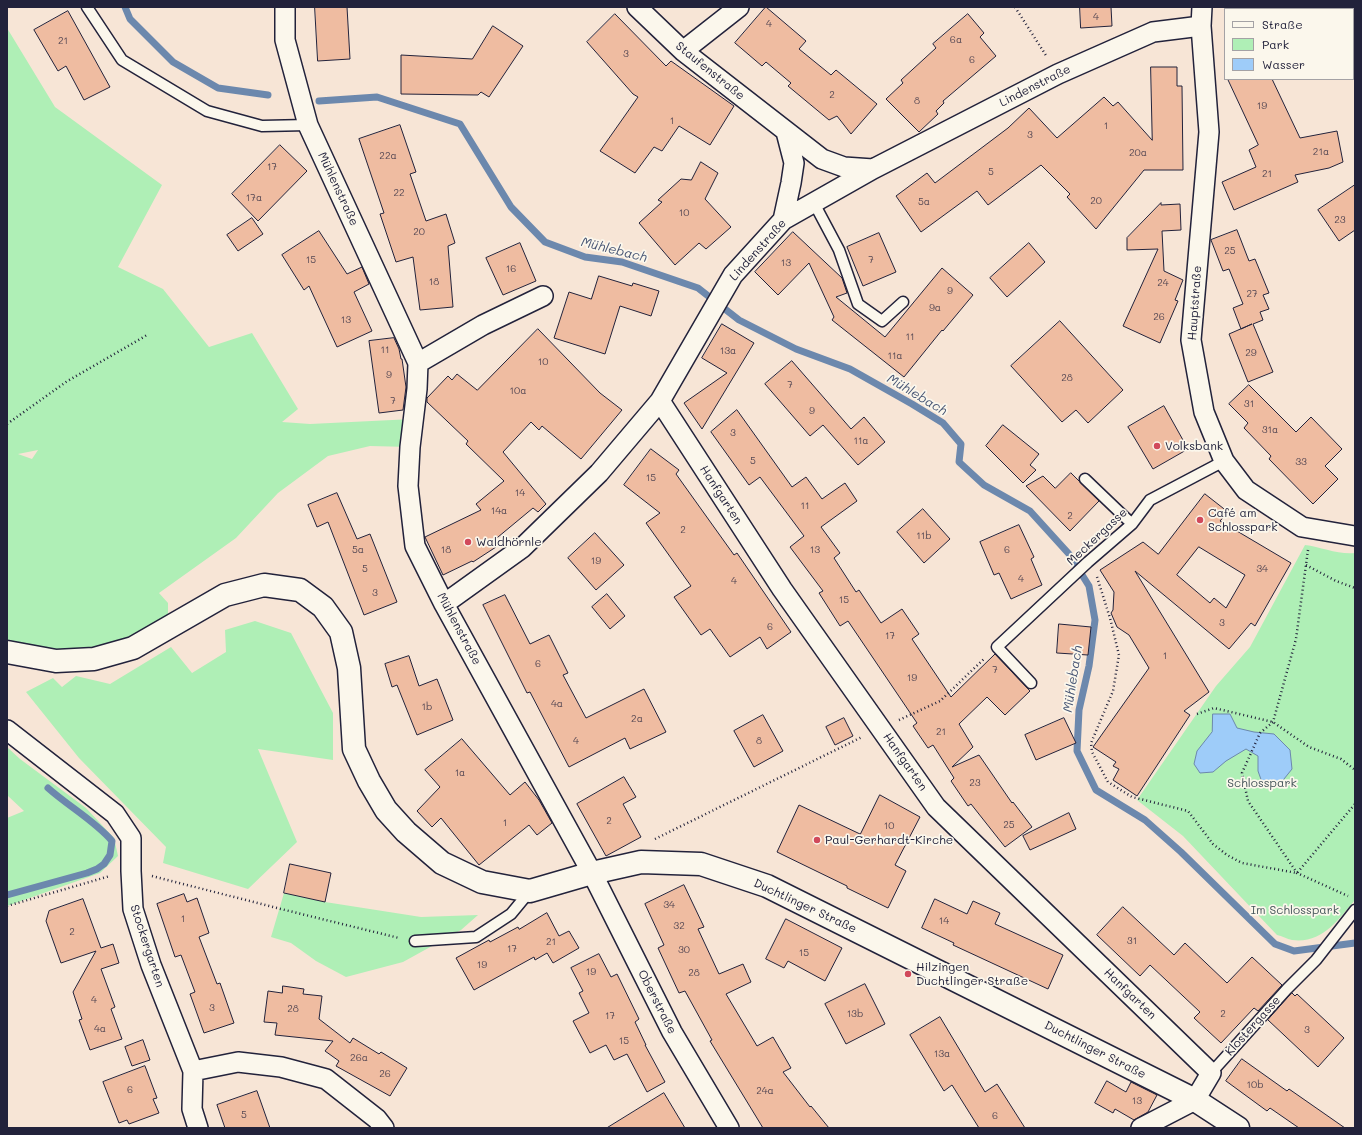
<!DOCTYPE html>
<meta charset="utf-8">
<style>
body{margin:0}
#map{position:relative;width:1362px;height:1135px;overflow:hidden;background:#f7e5d6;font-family:Mali,sans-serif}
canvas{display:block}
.frame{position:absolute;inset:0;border:8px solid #22223b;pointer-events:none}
.legend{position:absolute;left:1224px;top:8px;width:130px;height:72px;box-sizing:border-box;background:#fbf7ec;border:1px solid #a4a2a5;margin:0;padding:5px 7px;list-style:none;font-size:12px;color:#22223b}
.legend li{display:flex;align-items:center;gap:8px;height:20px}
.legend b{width:20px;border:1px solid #a4a2a5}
</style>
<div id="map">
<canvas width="1362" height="1135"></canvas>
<div class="frame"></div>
<ul class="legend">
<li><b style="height:5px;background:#fbf7ec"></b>Straße</li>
<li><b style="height:11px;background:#afefb6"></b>Park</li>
<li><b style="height:11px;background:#9eccf9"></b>Wasser</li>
</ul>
</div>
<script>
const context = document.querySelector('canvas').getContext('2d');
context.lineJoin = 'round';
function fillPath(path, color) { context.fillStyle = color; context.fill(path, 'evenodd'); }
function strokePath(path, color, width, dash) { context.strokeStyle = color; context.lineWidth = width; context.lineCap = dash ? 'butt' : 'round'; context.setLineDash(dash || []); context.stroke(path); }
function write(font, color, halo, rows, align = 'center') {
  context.font = font + ' Mali,sans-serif'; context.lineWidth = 3.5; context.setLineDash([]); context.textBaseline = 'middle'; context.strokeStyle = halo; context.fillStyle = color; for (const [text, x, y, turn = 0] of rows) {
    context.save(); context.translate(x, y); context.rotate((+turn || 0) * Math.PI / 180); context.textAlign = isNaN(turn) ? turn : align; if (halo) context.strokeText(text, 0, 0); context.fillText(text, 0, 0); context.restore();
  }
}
fillPath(new Path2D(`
 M7 28 55 107 162 185 118 267 163 289 209 347 252 333 298 409 282 422 310 424 413 419 410 447 370 446 328 456 278 493 236 538 159 593 168 603V631L133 648 7 652ZM38 450 32 459 18 454Z
 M1305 545C1321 547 1339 555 1355 553V900C1338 920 1322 944 1292 940 1287 939 1282 936 1277 935L1183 836 1137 800 1216 686 1250 647Z
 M255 621 291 633 333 713V760L258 749 297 842 248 889 163 863 166 847 79 758 26 692 53 678 62 687 76 676 110 684 171 647 192 673 226 652 225 630Z
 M7 747 20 759 86 808 114 838 118 856 100 873 7 906V818L24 811 7 795Z
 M284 893 325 902 421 917 478 915 461 930 403 962 346 977 316 961 291 943 271 937Z`), '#afefb6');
const water = new Path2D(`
 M1213 714H1230L1237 728 1254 732 1274 734 1290 750 1292 769 1280 784 1263 785 1258 771V756L1246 749 1226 761 1213 772 1200 773 1194 764 1197 751 1212 732Z`);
fillPath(water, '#9eccf9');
strokePath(water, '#6c88ad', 1);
strokePath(new Path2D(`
 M125 7 130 19 173 62 218 88 268 95
 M319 101 377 97 460 124 511 207 545 242 585 257 622 262 698 288 739 320 796 349 850 369 912 404 943 423 961 444 959 462 984 485 1030 511 1069 554 1089 586 1095 620 1089 666 1079 710 1077 751 1096 790 1145 820 1181 852 1275 944 1294 951 1355 943
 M7 895 87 873 97 869 104 864 110 855 112 841C95 821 68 806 48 788`), '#6c88ad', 7);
const building = new Path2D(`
 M315 7H347L350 59 318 61Z
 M766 7 806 41 799 49 831 75 836 70 877 104 851 134 837 116 829 120 788 86 791 83 766 62 762 66 735 43Z
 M1080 7H1111L1112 26 1081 28Z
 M68 11 110 87 84 100 66 66 58 71 34 30Z
 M615 14 666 66 671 61 734 106 710 145 679 126 662 151 654 147 635 173 600 151 638 97 633 94 587 42Z
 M968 14 984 33 980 37 996 56 943 101 944 103 936 111 938 114 919 132 886 99 903 83 901 80 936 48 933 44Z
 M493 26 523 46 489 97 481 92 478 95 401 94V55L472 59Z
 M1151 67H1177V86H1182L1183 170H1144L1096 229 1067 197 1070 194 1041 165 988 205 977 191 921 232 896 196 927 173 935 183 1008 128 1029 108 1057 138 1104 97 1113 106 1118 102 1152 140Z
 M1228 79H1272L1300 138 1337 131 1343 162 1329 168 1295 175 1298 182 1234 210 1222 182 1256 167 1249 150 1258 145Z
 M400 125 416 172 410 174 426 221 446 214 455 243 448 246 453 307 420 310 413 257 396 262 380 214 384 213 359 139Z
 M280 145 307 171 258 221 232 194Z
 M701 162 718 173 705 199 731 227 706 249 699 243 675 265 639 223 662 202 658 200 681 179 691 180Z
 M1355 185V230L1339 241 1318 210Z
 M1161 203V205L1180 204 1181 230 1162 231 1164 271 1183 280 1175 300 1178 301 1160 343 1123 326 1158 249 1127 250V238Z
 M252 218 263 234 238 251 227 235Z
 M1237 230 1249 261 1255 259 1269 293 1263 295 1269 309 1260 312 1263 320 1253 324 1273 372 1248 382 1229 334 1252 324 1241 329 1233 308 1243 304 1229 269 1223 271 1211 240Z
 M319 231 347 274 362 267 369 284 354 292 372 331 337 347 309 286 304 290 282 255Z
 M793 232 842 278 847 293 836 297 885 337 942 268 973 295 943 331 942 330 904 377 832 320 834 317 809 263 778 295 755 272Z
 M879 233 896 272 863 286 847 247Z
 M520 243 536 281 503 295 486 258Z
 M1029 243 1045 262 1007 297 990 278Z
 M599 276 632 286 633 283 659 291 651 316 620 306 605 354 554 338 569 292 591 299Z
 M1060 321 1123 390 1088 423 1076 410 1062 422 1011 366Z
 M722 324 754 343 702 429 684 403 727 373 702 358Z
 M538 329 600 393 622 410 581 459 542 426 539 430 531 422 503 452 546 504 538 512 533 508 492 542 496 547 473 562 472 561 443 575 425 537 481 510 476 504 504 481 466 444 468 441 427 402V398L448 376 452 380 457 374 477 390Z
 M394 338 399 349 401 359H402L406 387 403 410 379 413 369 341Z
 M792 361 851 429 864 417 885 442 858 465 823 425 810 436 765 384Z
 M1249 385 1296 432 1311 417 1342 449 1325 466 1338 479 1313 504 1269 459 1271 456 1244 428 1248 423 1229 404Z
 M1164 406 1188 449 1153 469 1128 427Z
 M737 410 792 487 806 477 822 499 845 483 857 501 821 527 840 553 834 558 856 592 859 590 881 623 902 609 919 634 912 639 951 697 995 654 1030 691 1005 715 987 697 959 724 973 747 952 767 979 755 1012 803 1013 802 1032 827 1005 847 971 804 968 806 951 781 954 778 933 745 928 748 913 726 917 723 848 621 840 626 819 593 823 591 790 547 804 536 760 477 749 485 711 432Z
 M1003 425 1039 454 1030 465 1036 470 1023 483 986 446Z
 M651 449 679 470 676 474 734 555 737 553 791 632 767 649 760 637 730 657 710 629 701 635 674 597 691 586 646 523 660 513 624 485Z
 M1071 473 1099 501 1070 531 1026 486 1043 476 1055 488Z
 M337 493 357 539 370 534 397 602 364 615 328 522 317 527 308 505Z
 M1205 494 1228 512 1220 521 1291 563 1255 626 1251 623 1229 649 1135 571 1209 692 1184 711 1190 715 1137 796 1113 780 1119 769 1113 766 1116 762 1093 747 1149 668 1129 635 1117 627 1111 613 1113 610 1114 592 1100 570 1143 542 1158 554ZM1199 547 1245 575 1226 608 1214 598 1210 603 1177 575Z
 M923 509 950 539 924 563 897 532Z
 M1019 525 1034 557 1031 559 1042 585 1011 599 999 573 994 575 980 542Z
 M595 533 624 565 596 590 568 558Z
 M607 594 625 616 610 629 592 607Z
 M505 595 530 644 549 635 568 673 563 675 586 718 644 689 666 732 630 749 625 738 569 767 530 692 527 693 483 605Z
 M1059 624 1091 627 1088 655 1057 653Z
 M409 656 419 686 437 679 453 720 417 735 397 685 392 687 385 664Z
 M763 715 783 751 754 767 734 731Z
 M844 718 853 736 835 745 826 727Z
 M1064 718 1076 743 1036 760 1025 735Z
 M462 739 510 795 525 782 539 800 552 823 537 835 529 825 479 865 441 818 432 827 417 811 440 787 425 770Z
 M624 777 636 797 623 804 641 837 606 856 577 804Z
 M880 795 920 817 895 865 906 871 888 908 847 888V886L777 852 799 805 860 834Z
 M1069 813 1076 829 1030 850 1023 836Z
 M290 864 331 873 325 902 284 893Z
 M684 885 704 927 698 929 719 974 743 964 751 982 726 994 757 1046 773 1037 791 1068 783 1072 810 1107 811 1106 829 1128H763L710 1041 712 1040 685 991 679 993 658 948 664 945 645 904Z
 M184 894 187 902 197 898 209 933 199 937 217 984 220 983 234 1023 204 1033 190 994 195 992 181 955 175 957 157 904Z
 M83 899 101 948 113 944 119 963 101 969 115 1007 111 1009 122 1039 90 1050 79 1020 82 1019 73 992 96 951 61 963 46 921 49 911Z
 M935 899 967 914 973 901 1000 913 995 924 1063 955 1048 989 953 945 954 943 922 928Z
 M1123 907 1174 955 1185 943 1227 983 1252 957 1282 985 1258 1011 1254 1008 1221 1043 1194 1018 1200 1012 1150 965 1140 976 1097 935Z
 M547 913 559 936 569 931 579 948 553 963 547 953 535 960 534 957 474 990 456 958 489 940 490 942 518 927 519 929Z
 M786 919 842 948 825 981 788 961 784 968 766 959Z
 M599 954 611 977 617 974 639 1019 635 1022 646 1045H645L665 1082 647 1092 627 1054 614 1060 606 1045 590 1053 573 1021 589 1013 579 993 583 991 571 968Z
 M865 984 885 1024 846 1044 825 1004Z
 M283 986 304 989 303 994 322 996 319 1019 350 1043 353 1038 379 1054 381 1052 407 1068 390 1096 336 1066 339 1061 325 1051 333 1041 275 1035 277 1023 264 1022 268 991 282 993Z
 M1292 993 1295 996 1297 994 1344 1038 1318 1067 1268 1020Z
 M940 1017 985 1092 997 1084 1025 1128H979L952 1085 944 1091 910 1035Z
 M143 1040 150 1060 132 1066 125 1047Z
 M1242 1059 1287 1091 1289 1089 1345 1128H1299L1270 1108 1267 1111 1226 1081Z
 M145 1066 157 1098 153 1099 159 1113 129 1124 127 1120 119 1123 103 1082Z
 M1107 1081 1126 1092 1131 1082 1157 1095 1148 1112 1134 1120 1115 1109 1113 1113 1095 1103Z
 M257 1091 270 1128H225L217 1105Z
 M664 1093 685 1128H607Z`);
fillPath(building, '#efbca1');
strokePath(building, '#22223b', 1);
const lane = new Path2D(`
 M87 7 122 60 207 111 262 126 308 125
 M814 203 839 250 858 304 882 321 903 302
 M1085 479 1132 524
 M1031 683 997 647 1088 562 1132 524 1150 500 1224 461
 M415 941 476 937 511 914 530 891
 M1211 1073 1287 989 1316 960 1355 910`);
const street = new Path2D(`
 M285 7V40L308 125 418 363 417 389 410 447 408 486 415 546 444 604 592 873 672 1032 729 1128
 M637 7 683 51 822 159 844 167 873 169
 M1202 7 1201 26 1209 132 1191 340 1204 412 1224 461 1246 490 1302 527 1355 536
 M683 51 739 7
 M783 220 791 183 794 163 786 132
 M418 363 483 325 543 296
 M660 401 782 589 936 807 1211 1073 1195 1100 1141 1128
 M444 604 522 548 599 473 660 401 733 275 783 220 873 169 1058 74 1153 32 1201 26
 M7 730 115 814 131 838V871L133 909 151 965 193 1071 192 1109 198 1128
 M193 1071 238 1062 281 1067 326 1079 377 1119 384 1128`);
const secondary = new Path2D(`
 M7 652 56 661 94 659 133 648 225 595 264 585 300 590 323 607 341 632 349 668 354 749 369 781 386 810 406 832 442 863 482 882 530 891 592 873 641 862 701 864 767 886 1195 1100 1238 1128`);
strokePath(lane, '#22223b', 13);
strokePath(street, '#22223b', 22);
strokePath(secondary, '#22223b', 25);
strokePath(new Path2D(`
 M1015 7 1047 57
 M7 424 66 382 147 335
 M1308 550 1296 639 1273 722 1260 733 1242 773 1248 801 1297 873 1348 896
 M1306 565 1336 581 1355 588
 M1097 577 1110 618 1119 655 1113 691 1091 743 1092 752 1108 782 1132 797 1188 811 1213 844 1227 855 1242 863 1297 873 1355 804
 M1197 714 1214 708 1273 722 1309 747 1341 759 1355 770
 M899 720 940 701 985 658
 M655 839 862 737
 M152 876 277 908 399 938
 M7 906 110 876`), '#22223b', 2.5, [1, 3]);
strokePath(lane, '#fbf7ec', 10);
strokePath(street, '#fbf7ec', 19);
strokePath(secondary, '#fbf7ec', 22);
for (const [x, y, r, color] of [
 [1157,446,4,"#d1495b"],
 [1200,520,4,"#d1495b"],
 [468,542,4,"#d1495b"],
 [817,840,4,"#d1495b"],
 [908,974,4,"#d1495b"]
]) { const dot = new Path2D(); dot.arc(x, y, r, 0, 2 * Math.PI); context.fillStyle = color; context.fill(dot); strokePath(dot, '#fbf7ec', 1.5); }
write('10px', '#554854', null, [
 ["4",1096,17],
 ["4",769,24],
 ["6a",956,40],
 ["21",63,41],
 ["3",626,54],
 ["6",972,60],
 ["2",832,95],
 ["8",917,101],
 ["19",1262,106],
 ["1",672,121],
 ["1",1106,126],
 ["3",1030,135],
 ["21a",1321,152],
 ["20a",1138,153],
 ["22a",388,156],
 ["17",272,167],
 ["5",991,172],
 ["21",1267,174],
 ["22",399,193],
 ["17a",254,198],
 ["20",1096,201],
 ["5a",924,202],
 ["10",684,213],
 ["23",1340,220],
 ["20",419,232],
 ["25",1230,251],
 ["15",311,260],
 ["7",871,260],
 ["13",786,263],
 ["16",511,269],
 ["18",434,282],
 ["24",1163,283],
 ["9",950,291],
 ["27",1252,294],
 ["9a",935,308],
 ["26",1159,317],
 ["13",346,320],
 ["11",910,337],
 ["11",385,350],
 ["13a",728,351],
 ["29",1251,353],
 ["11a",895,356],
 ["10",543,362],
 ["9",389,375],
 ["28",1067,378],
 ["7",790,385],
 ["10a",518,391],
 ["7",393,401],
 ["31",1249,404],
 ["9",812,411],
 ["31a",1270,430],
 ["3",733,433],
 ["11a",861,441],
 ["5",753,461],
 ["33",1301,462],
 ["15",651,478],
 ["14",520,493],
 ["11",805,506],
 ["14a",499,511],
 ["2",1070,516],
 ["2",683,530],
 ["11b",924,536],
 ["5a",358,550],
 ["18",446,550],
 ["13",815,550],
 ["6",1007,550],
 ["19",596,561],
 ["5",365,569],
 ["34",1262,569],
 ["4",1021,579],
 ["4",734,581],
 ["3",375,593],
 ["15",844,600],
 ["3",1222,623],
 ["6",770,627],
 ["17",890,636],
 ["1",1165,656],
 ["6",538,664],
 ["7",995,670],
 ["19",912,678],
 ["4a",557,704],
 ["1b",427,707],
 ["2a",637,719],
 ["21",941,732],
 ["4",576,741],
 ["8",759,741],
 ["1a",460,773],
 ["23",975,783],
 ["2",609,821],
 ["1",505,823],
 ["25",1009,825],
 ["10",889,826],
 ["34",669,905],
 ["1",183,919],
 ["14",944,921],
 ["32",679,926],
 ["2",72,932],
 ["31",1132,941],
 ["21",551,942],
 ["17",512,949],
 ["30",684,950],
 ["15",804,953],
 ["19",482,965],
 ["19",591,972],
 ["28",694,973],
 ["4",94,1000],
 ["3",212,1008],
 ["28",293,1009],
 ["13b",855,1014],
 ["2",1223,1014],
 ["17",610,1016],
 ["4a",100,1029],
 ["3",1307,1030],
 ["15",624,1041],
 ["13a",942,1054],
 ["26a",359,1058],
 ["26",385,1074],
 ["10b",1255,1085],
 ["6",130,1090],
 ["24a",765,1091],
 ["13",1137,1101],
 ["5",244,1115],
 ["6",995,1116]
]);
write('12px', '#22223b', '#fbf7ec', [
 ["Staufenstraße",710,71,39],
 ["Lindenstraße",1035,86,-27],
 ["Mühlenstraße",338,189,65],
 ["Lindenstraße",758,250,-48],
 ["Hauptstraße",1195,303,-86],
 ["Hanfgarten",721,495,57],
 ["Meckergasse",1097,537,-43],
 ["Mühlenstraße",459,629,62],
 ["Hanfgarten",905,762,55],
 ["Duchtlinger Straße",805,906,25],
 ["Stockergarten",147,946,72],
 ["Hanfgarten",1130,994,44],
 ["Oberstraße",657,1002,63],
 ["Klostergasse",1253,1026,-48],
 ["Duchtlinger Straße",1095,1050,27]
]);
write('12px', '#22223b', '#fbf7ec', [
 ["Volksbank",1165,446],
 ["Café am",1208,513],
 ["Schlosspark",1208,527],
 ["Waldhörnle",476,542],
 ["Paul-Gerhardt-Kirche",825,840],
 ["Hilzingen",916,967],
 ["Duchtlinger Straße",916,981]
], 'left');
write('12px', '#45555a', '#fbf7ec', [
 ["Schlosspark",1262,783],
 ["Im Schlosspark",1295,910]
]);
write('italic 13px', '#475574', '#fbf7ec', [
 ["Mühlebach",614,250,14],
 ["Mühlebach",917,395,31],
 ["Mühlebach",1073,679,-81]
]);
</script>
